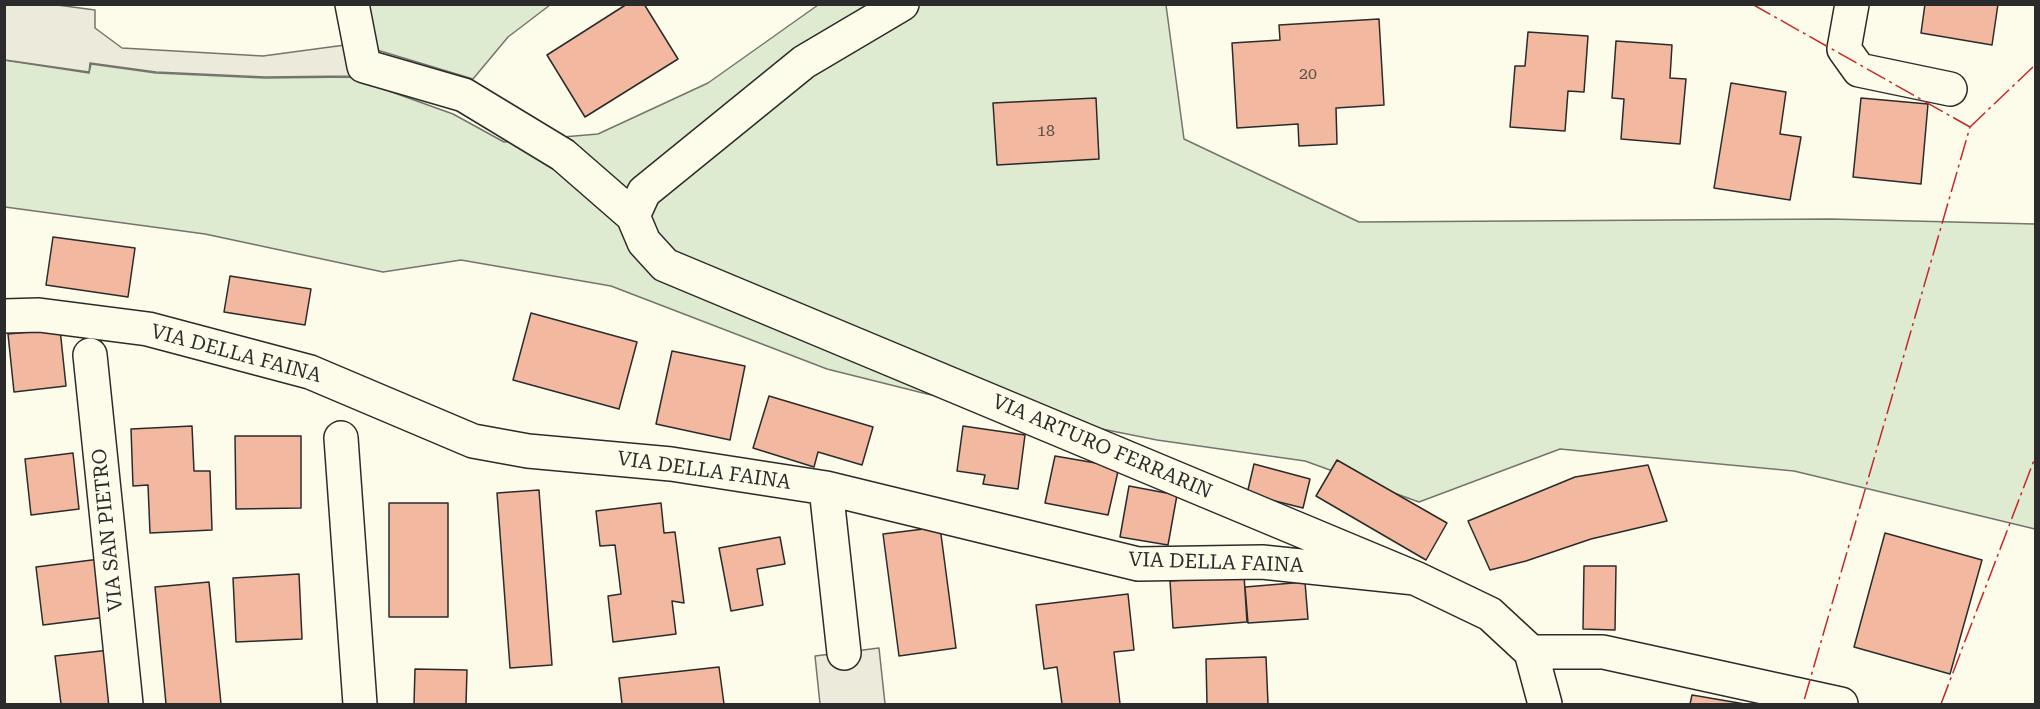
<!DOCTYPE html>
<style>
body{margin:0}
#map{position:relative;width:2040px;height:709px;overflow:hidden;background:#fdfbea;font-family:"Roboto Serif",serif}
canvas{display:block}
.frame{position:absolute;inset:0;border:6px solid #2b2b2b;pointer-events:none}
</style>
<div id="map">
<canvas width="2040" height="709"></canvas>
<div class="frame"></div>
</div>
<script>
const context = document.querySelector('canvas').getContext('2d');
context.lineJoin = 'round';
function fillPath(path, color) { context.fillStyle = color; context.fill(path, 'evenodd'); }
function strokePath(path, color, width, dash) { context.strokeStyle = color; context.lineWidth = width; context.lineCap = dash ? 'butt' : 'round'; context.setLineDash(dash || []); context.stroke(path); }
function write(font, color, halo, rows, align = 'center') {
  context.font = font + ' "Roboto Serif",serif'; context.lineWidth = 4.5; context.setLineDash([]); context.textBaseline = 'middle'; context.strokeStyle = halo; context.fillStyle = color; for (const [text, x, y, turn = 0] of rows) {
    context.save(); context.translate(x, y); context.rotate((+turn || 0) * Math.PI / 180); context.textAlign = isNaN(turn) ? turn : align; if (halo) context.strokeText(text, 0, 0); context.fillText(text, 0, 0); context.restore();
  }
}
const green = new Path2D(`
 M368 5H550L508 37 473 79 377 50Z
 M818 5H1166L1184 139 1359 222 1830 219 2035 224V529L1794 471 1560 449 1419 502 1305 461 1157 440 927 394 827 369 611 286 461 260 383 272 205 234 5 207 4 60 89 73 91 64 156 73 265 78 350 77 453 114 504 142 598 134 708 83Z`);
fillPath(green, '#deebd1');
strokePath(green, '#74746e', 1.5);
const parking = new Path2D(`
 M50 4 95 10V28L122 48 263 56 345 45 351 76 265 77 156 72 90 63 89 72 5 60V5Z
 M879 648 885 704H820L815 656Z`);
fillPath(parking, '#eceadb');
strokePath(parking, '#74746e', 1.5);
const building = new Path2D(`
 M627 4H644L678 59 585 117 547 55Z
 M1925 4H1998L1992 45 1921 33Z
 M1379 19 1384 105 1336 108 1337 144 1299 146 1298 124 1237 128 1232 43 1280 40 1279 25Z
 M1528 32 1588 36 1584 92 1568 91 1565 131 1510 127 1515 66H1525Z
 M1616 41 1672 45 1670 78 1686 79 1680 144 1621 139 1624 99 1612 98Z
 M1731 83 1786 92 1780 134 1801 137 1790 200 1714 188Z
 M1096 98 1099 159 997 165 993 103Z
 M1861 98 1928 104 1921 184 1853 177Z
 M53 237 135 248 128 297 46 285Z
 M230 276 311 289 305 325 224 312Z
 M531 313 637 342 619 409 513 380Z
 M60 329 66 386 14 392 8 334Z
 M672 351 745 366 730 440 656 424Z
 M769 396 873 427 862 465 818 452 814 467 753 448Z
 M192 426 194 471H210L212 530 150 533 148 485 133 486 131 429Z
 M963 426 1025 435 1018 489 983 484 985 475 957 471Z
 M235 436H301V508L236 509Z
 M73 453 79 509 31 515 25 459Z
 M1055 456 1119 467 1108 515 1045 503Z
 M1337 460 1447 523 1426 560 1316 496Z
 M1254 464 1310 479 1303 508 1247 494Z
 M1648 465 1667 521 1591 539 1526 561 1490 570 1468 521 1575 477Z
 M1129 486 1177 495 1168 545 1120 537Z
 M539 490 552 665 510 668 497 493Z
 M389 503H448V617H389Z
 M661 503 664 533 675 532 684 603 672 601 676 634 613 642 608 596 621 594 615 545 600 546 596 511Z
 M940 527 956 648 899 656 883 534Z
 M1885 533 1982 560 1950 674 1854 647Z
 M780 537 785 564 757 569 763 605 731 611 719 548Z
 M100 559 107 617 43 625 36 567Z
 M1584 566H1616L1615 630 1583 629Z
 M299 574 302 639 236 642 233 578Z
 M1244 575 1247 622 1173 628 1170 581Z
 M209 582 221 704H166L155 587Z
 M1305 582 1308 619 1248 623 1245 587Z
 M1128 594 1134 650 1114 652 1120 704H1062L1057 667 1044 669 1036 605Z
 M110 650 117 704H61L55 656Z
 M1266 657 1268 704H1207L1206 659Z
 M719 667 724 704H622L619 678Z
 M415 669 467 670 466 704H414Z
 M1692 695 1745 704H1690Z`);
fillPath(building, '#f2b8a0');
strokePath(building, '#2b2b2b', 1.5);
const minor = new Path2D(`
 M352 4 364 66 464 95 563 155 633 216
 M902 4 804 62 644 192 633 216 644 242 665 265 1415 578 1490 614 1531 652 1545 704
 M1852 4 1844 49 1859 70 1950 89
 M4 316 39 315 148 329 310 372 473 441 528 451 671 464 826 488 1138 564 1262 562 1415 578
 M90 355 126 704
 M341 438 360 704
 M826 488 844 653
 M1531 652H1603L1841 704`);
strokePath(minor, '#2b2b2b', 36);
strokePath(minor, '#fdfbea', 33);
strokePath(new Path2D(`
 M1752 4 1970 127 1803 704
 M1970 127 2036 64
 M1941 704 2036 455`), '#c62828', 1.5, [21, 4.5, 3, 4.5]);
write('16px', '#5d4e48', null, [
 ["20",1308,74],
 ["18",1046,131]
]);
write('20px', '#2b2b2b', '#fdfbea', [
 ["VIA DELLA FAINA",236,354,15],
 ["VIA ARTURO FERRARIN",1102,447,23],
 ["VIA DELLA FAINA",704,471,8],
 ["VIA SAN PIETRO",108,530,-96],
 ["VIA DELLA FAINA",1216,563,2]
]);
</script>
